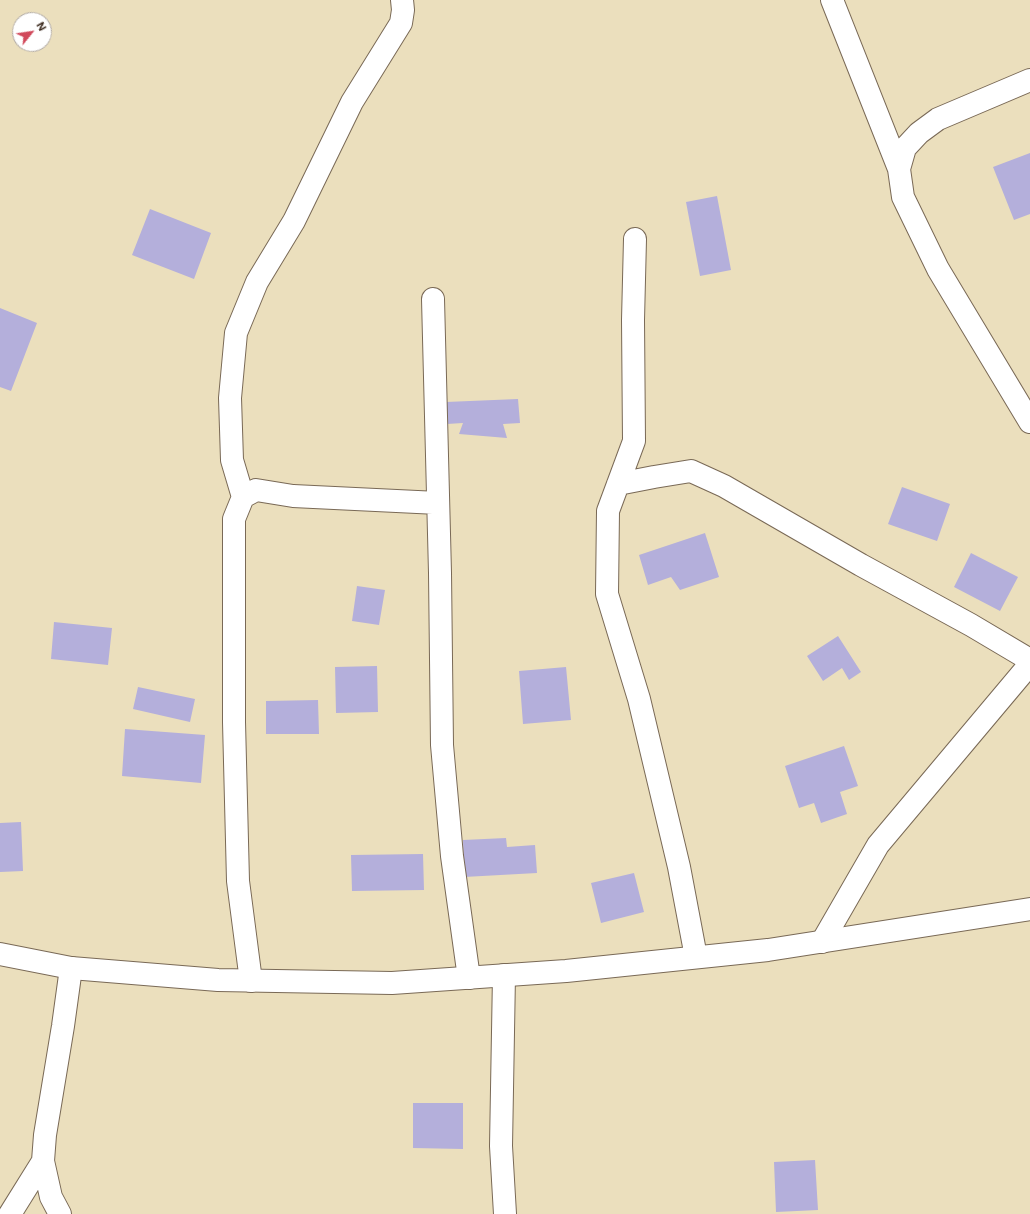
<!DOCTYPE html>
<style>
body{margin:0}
#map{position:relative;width:1030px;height:1214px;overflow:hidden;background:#ebdfbd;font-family:Mali,sans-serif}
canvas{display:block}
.north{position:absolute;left:12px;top:12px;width:40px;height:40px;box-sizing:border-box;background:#fff;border:1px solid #b1aaa5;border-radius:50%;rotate:60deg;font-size:11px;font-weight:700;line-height:16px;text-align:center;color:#3b2a1e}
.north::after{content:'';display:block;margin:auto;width:14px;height:18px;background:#d1495b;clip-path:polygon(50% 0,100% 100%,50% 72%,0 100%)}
</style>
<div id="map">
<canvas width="1030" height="1214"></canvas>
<div class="north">N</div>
</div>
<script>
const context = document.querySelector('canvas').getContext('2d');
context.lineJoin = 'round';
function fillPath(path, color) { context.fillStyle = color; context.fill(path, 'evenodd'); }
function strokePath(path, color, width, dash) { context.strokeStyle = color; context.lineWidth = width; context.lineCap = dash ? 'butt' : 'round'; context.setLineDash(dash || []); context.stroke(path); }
fillPath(new Path2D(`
 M1030 153V214L1014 220 993 167Z
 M717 196 731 270 700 276 686 202Z
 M150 209 211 233 194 279 132 255Z
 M0 308 37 323 11 391 0 387Z
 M518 399 520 423 503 424 507 438 459 434 463 423 447 424 446 402Z
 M902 487 950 504 937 541 888 524Z
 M705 533 719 577 680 590 671 577 648 585 639 555Z
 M971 553 1018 577 1000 611 954 587Z
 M357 586 385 590 379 625 352 621Z
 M54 622 112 628 108 665 51 659Z
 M838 636 861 672 849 680 842 668 823 681 807 656Z
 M377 666 378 712 336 713 335 667Z
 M566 667 571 720 523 724 519 671Z
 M138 687 195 699 190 722 133 709Z
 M318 700 319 734H266V701Z
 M125 729 205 735 201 783 122 776Z
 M844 746 858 786 840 792 847 814 821 823 814 803 799 808 785 766Z
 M21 822 23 871 0 872V823Z
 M506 838 507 847 535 845 537 873 464 877 463 840Z
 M423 854 424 890 352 891 351 855Z
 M634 873 644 912 601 923 591 883Z
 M413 1103H463V1149L413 1148Z
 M815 1160 818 1210 776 1212 774 1162Z`), '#b4afdb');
const minor = new Path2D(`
 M832 0 899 169
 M1030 80 938 119 919 133 905 148 899 169 903 197 938 269 1030 422
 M635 239 633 320 634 441 608 511 607 594 639 699 679 867 696 957
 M433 299 440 573 442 745 452 856 469 978
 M618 484 654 477 691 471 724 486 861 565 971 625 1030 660
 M243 497 232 460 230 398 236 333 257 282 294 221 352 102 401 23 403 10 402 0
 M822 942 878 845 1030 664
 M504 975 501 1146 505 1214
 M251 981 238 881 234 722V519L243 497 256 490 293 496 438 503
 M10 1214 43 1161
 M60 1214 51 1197 43 1161 45 1135 63 1026 71 968`);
const secondary = new Path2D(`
 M0 954 71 968 218 980 392 983 566 971 768 950 1030 909`);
strokePath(minor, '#796956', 24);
strokePath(secondary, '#796956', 24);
strokePath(minor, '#fff', 22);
strokePath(secondary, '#fff', 22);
</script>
